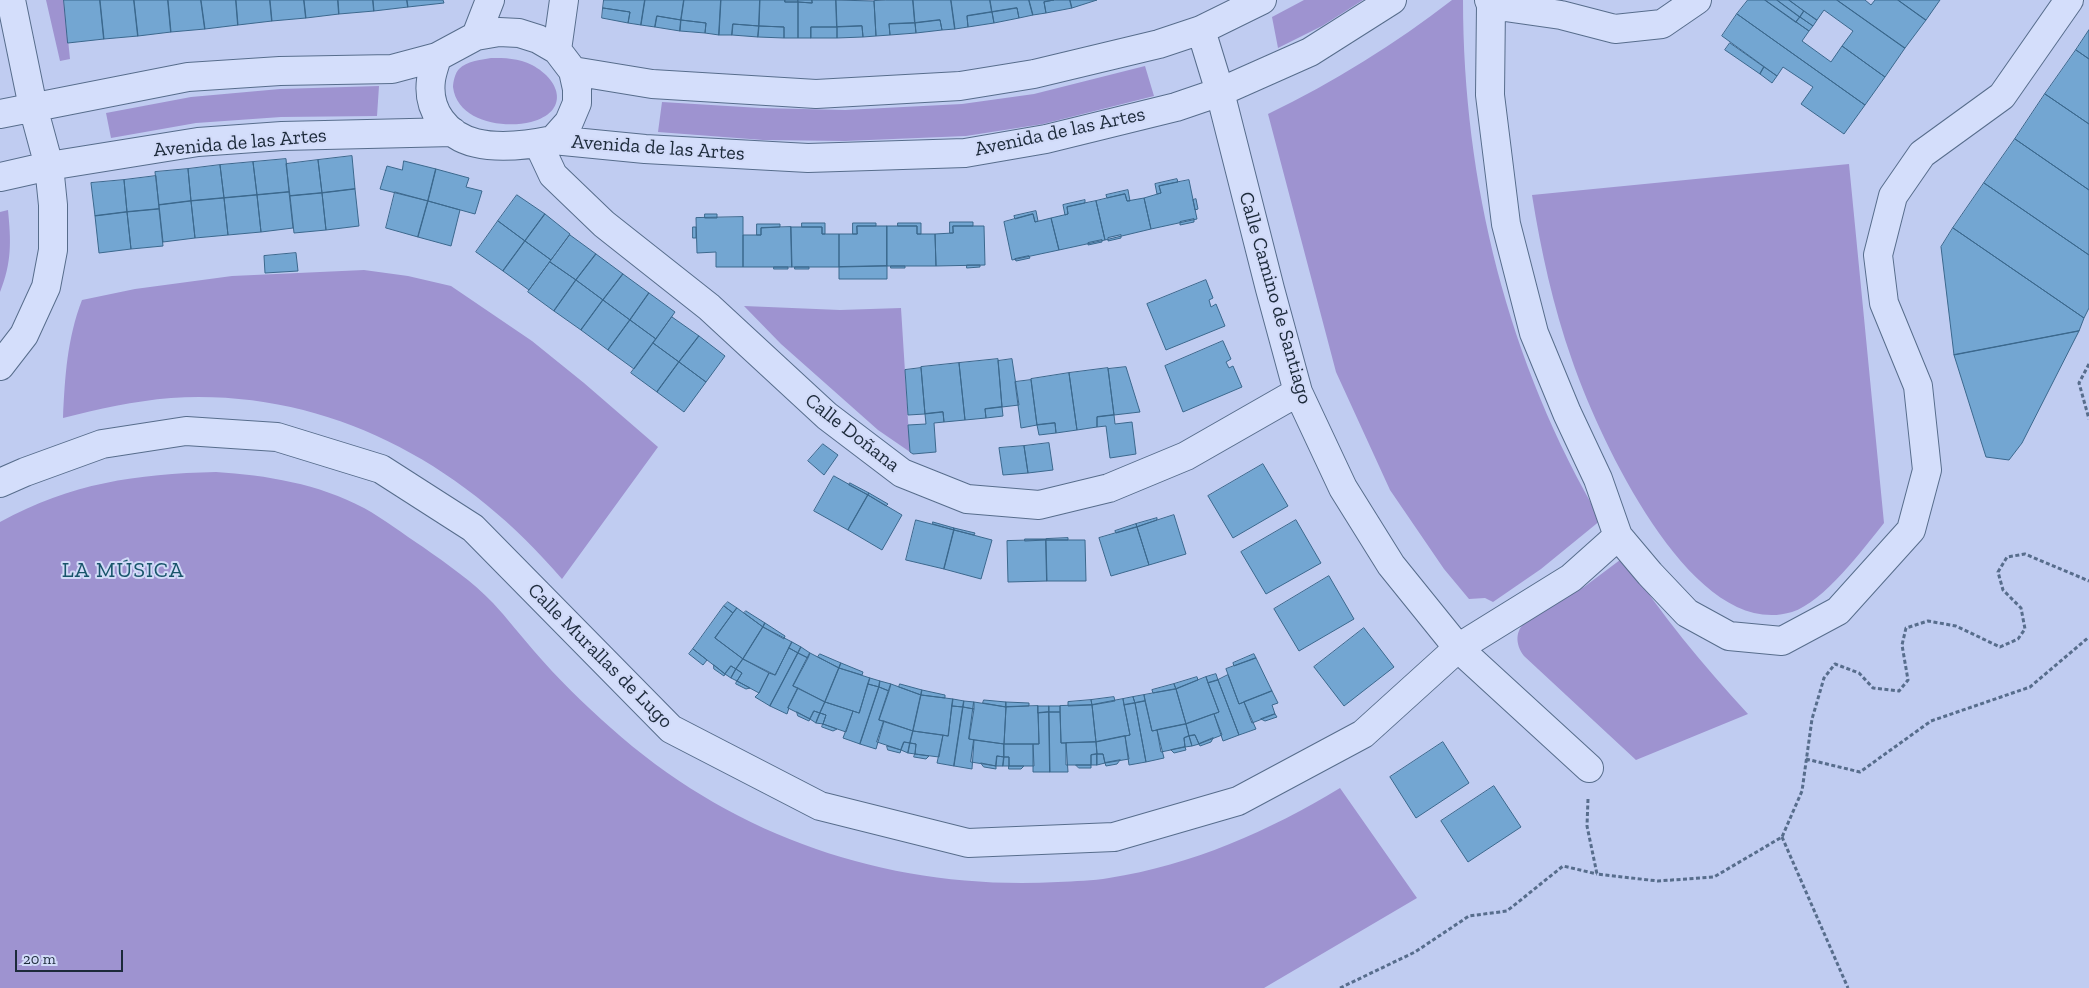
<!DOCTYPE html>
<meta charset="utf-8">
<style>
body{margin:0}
#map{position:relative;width:2089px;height:988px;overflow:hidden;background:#c0ccf1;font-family:"Zilla Slab",serif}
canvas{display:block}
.scale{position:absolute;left:15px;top:950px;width:108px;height:22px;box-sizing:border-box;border:2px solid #1c2a3a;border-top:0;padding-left:6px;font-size:15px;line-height:18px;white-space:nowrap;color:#1c2a3a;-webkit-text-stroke:4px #d1daf8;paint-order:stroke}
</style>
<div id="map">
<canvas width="2089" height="988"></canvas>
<div class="scale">20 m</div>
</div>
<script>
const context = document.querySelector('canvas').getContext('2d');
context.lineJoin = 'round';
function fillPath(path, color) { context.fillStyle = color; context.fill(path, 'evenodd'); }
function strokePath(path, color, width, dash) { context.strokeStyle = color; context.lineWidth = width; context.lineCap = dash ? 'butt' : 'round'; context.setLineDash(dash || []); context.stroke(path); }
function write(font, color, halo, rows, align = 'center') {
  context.font = font + ' "Zilla Slab",serif'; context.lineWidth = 4; context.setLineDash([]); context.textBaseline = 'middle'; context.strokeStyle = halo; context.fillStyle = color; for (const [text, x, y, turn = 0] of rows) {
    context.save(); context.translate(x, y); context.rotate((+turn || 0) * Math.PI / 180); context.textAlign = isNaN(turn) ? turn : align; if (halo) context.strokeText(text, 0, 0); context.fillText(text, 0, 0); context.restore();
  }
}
fillPath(new Path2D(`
 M46 0H64L70 59 60 61Z
 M1304 0H1363L1322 26 1278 48 1272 17Z
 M1452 0H1463C1463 182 1508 363 1601 520L1541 569 1493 602 1485 598 1469 599 1444 569 1390 490 1336 372 1268 114C1334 82 1395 44 1452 0Z
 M491 58C504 58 519 58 532 65 562 81 569 112 531 122 503 129 457 121 453 87 453 82 455 73 459 69 467 61 480 60 491 58Z
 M1145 66 1154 96 1043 124 966 136 845 141 763 140 658 132 662 102 760 108 845 110 962 104 1034 94Z
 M379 86 377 116 281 117 196 123 111 138 106 113 191 97 280 89Z
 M1849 164 1884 523C1863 549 1824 602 1792 612 1691 643 1597 433 1572 360 1553 306 1541 251 1532 195Z
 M8 210C11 241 12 262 0 292V212Z
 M364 270 408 276 451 286 532 341 584 383 658 447 562 579C463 463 327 388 171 398 134 401 98 409 63 418 65 377 67 339 82 300L135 289 232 276Z
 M744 306 840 310 901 308 910 452 878 430 781 344Z
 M216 472C266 475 319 484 364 508 384 519 403 534 423 547 447 564 472 581 493 603 507 618 520 635 534 651 558 679 584 704 611 728 735 839 893 891 1058 882 1075 881 1093 881 1109 878 1192 865 1269 831 1340 788L1417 898 1264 988H0V522C72 483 135 474 216 472Z
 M1624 557C1660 614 1703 665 1748 714L1636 760 1524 656C1515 644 1515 631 1526 621L1584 587Z`), '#9e93d0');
const building = new Path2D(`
 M64 0H100L104 39 68 43Z
 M100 0H134L138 36 104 39Z
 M134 0H168L171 32 138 36Z
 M168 0H201L205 29 171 32Z
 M201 0H236L238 25 205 29Z
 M236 0H270L272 21 238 25Z
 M270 0H304L306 18 272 21Z
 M304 0H338L339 14 306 18Z
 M338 0H373L374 11 339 14Z
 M373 0H407L408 7 374 11Z
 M407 0H443L444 3 408 7Z
 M604 0H645L641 25 628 23 630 12 603 8Z
 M645 0H684L681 20 657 16 655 27 641 25Z
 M684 0H721L719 35 705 33 706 23 681 20Z
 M721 0H760L759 26 733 24 732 35H719Z
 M760 0H785V2H798V38H784V27L759 26Z
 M785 0H798V2H785Z
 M798 0H812V3L798 2Z
 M812 0H836L837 27H811V38H798V2L812 3Z
 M836 0 874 1 876 36 863 37 862 26 837 27Z
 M886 0H913L915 23 889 24 890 35 876 36 874 1Z
 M913 0H951L955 29 942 30 940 20 915 23Z
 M951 0H990L992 12 967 16 968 27 955 29Z
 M990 0H1029L1033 15 1019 18 1017 8 992 12Z
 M1029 0H1054L1044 2 1046 13 1033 15Z
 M1054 0H1070L1072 8 1046 13 1044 2Z
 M1070 0H1097L1072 8Z
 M1748 0H1765L1809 31 1802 41 1831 62 1842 46 1885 77 1865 105 1737 14Z
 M1765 0H1777L1800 17 1796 22Z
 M1777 0H1789L1804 11 1800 17Z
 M1789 0H1837L1905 48 1885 77 1842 46 1853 31 1824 10 1817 20Z
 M1837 0H1865L1871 5 1875 0H1898L1926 20 1905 48Z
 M1898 0H1940L1926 20Z
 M603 8 630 12 628 23 602 18Z
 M1017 8 1019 18 994 23 992 12Z
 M1804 11 1817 20 1813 26 1800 17Z
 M992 12 994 23 968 27 967 16Z
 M1737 14 1865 105 1844 134 1801 104 1813 87 1783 67 1777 76 1722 36Z
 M657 16 681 20 680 31 655 27Z
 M1800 17 1813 26 1809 31 1796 22Z
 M681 20 706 23 705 33 680 31Z
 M940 20 942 30 916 33 915 23Z
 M915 23 916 33 890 35 889 24Z
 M733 24 759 26 758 37 732 35Z
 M759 26 784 27V38L758 37Z
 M862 26 863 37 837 38V27Z
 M811 27H837V38H811Z
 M2089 30V59L2076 50Z
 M1730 43 1764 67 1760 74 1725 50Z
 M2076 50 2089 59V124L2045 94Z
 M1764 67 1777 76 1772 83 1760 74Z
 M2045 94 2089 124V190L2015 139Z
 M2015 139 2089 190V255L1984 183Z
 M352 156 355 189 322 193 318 160Z
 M286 159 289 192 257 195 253 162Z
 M318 160 322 193 290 196 286 164Z
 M404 161 436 169 428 201 380 189 387 166 402 170Z
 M253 162 257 195 224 198 220 165Z
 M220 165 224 198 191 201 188 169Z
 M188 169 191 201 159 205 155 172Z
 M436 169 469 178 466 187 482 191 475 214 428 201Z
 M156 176 159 209 127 212 124 180Z
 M1177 179 1178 182 1159 186 1161 193 1157 194 1155 184Z
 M124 180 127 212 95 216 91 183Z
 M1189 180 1197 219 1151 229 1144 198 1161 193 1159 186Z
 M1984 183 2089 255V308L2084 318 1953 228Z
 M355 189 359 226 326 230 322 193Z
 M1128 190 1130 201H1127L1125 194 1107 198 1106 195Z
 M289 192 293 228 261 232 257 195Z
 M395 192 428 201 418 237 386 228Z
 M322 193 326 230 294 233 290 196Z
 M1125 194 1127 201 1144 198 1151 229 1105 240 1096 201Z
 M257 195 261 232 228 235 224 198Z
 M517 195 545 214 525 241 498 221Z
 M224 198 228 235 195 238 191 201Z
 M1196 199 1198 209 1195 210 1193 200Z
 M1085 200V203L1067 207 1068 214 1065 215 1063 205Z
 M191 201 195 238 163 242 159 205Z
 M428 201 460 210 451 246 418 237Z
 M1096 201 1105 240 1059 250 1051 218 1068 214 1067 207Z
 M159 209 163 246 131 249 127 212Z
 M1036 211 1038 221 1035 222 1033 214 1015 219 1014 216Z
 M127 212 131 249 99 253 95 216Z
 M545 214 570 234 551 260 525 241Z
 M705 214H717V218H705Z
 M1033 214 1035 222 1051 218 1059 250 1012 260 1004 222Z
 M743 217V267H716V252L697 253 696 218Z
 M1194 219V222L1180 225V222Z
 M498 221 525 241 503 271 476 252Z
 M950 222H973V226H953V233H950Z
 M802 223H825V234H822V227H802Z
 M853 223H876V226H857V234H853Z
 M898 223H921V234H917V226H898Z
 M757 224H780V227L761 228V235H757Z
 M857 226H887V266L839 267V234H857Z
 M887 226H917V234H935L936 266H887Z
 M953 226H984L985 265 936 266 935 234 953 233Z
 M693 227H696V238H693Z
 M791 227 792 267H743V235H761V228Z
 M791 227H822V234H839V267H792Z
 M1953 228 2084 318 2079 331 1954 355 1941 247Z
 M570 235 596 254 576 280 550 262Z
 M1121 235V238L1108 241V238Z
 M1102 240V242L1088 245V243Z
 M525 241 551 260 529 290 503 271Z
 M296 253 298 271 265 273 264 256Z
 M596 254 623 274 603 300 576 280Z
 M1029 256 1030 258 1016 261 1015 259Z
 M550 262 576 280 554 311 528 292Z
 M967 265H980V267L967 268Z
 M887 266V279H839V267Z
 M891 266H905V268H891Z
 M774 267H788V269H774Z
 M795 267H809V269H795Z
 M623 274 649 293 630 320 603 300Z
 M576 280 603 300 581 330 554 311Z
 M1206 280 1213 298 1209 300 1211 307 1216 304 1225 326 1166 350 1147 304Z
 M649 293 675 312 656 339 630 320Z
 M603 300 630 320 608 350 581 330Z
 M672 317 699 336 679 362 653 343Z
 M630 320 656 339 634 369 608 350Z
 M2079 331 2022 443 2009 460 1986 457 1954 355Z
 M699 336 725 356 706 382 679 362Z
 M1223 341 1231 359 1226 362 1229 368 1233 366 1242 387 1183 412 1165 366Z
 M653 343 679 362 657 392 631 373Z
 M998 359 1002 407 985 409 986 418 965 420 959 363Z
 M1012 359 1019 405 1002 407 998 361Z
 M679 362 706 382 684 412 657 392Z
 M959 363 965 420 944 422 943 412 925 414 921 367Z
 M1126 367 1140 412 1114 415 1108 369Z
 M921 368 925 414 908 415 905 370Z
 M1108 368 1114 415 1097 417V427L1077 430 1069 373Z
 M1069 373 1077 430 1056 433 1055 423 1037 425 1031 379Z
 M1031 380 1037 425 1021 428 1015 382Z
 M1002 407 1003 416 986 418 985 409Z
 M943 412 944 422 934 423 936 452 913 454 910 452 908 425 926 424 925 414Z
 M1114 415 1115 424 1132 422 1136 454 1110 458 1106 426 1097 427V417Z
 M1055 423 1056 433 1039 435 1037 425Z
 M1049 443 1053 470 1028 473 1024 446Z
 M823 444 838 455 824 475 808 461Z
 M1024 446 1028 473 1003 475 999 448Z
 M1263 464 1288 506 1233 538 1208 496Z
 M834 476 868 495 848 530 814 511Z
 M850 483 869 493 868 495 849 485Z
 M869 493 888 504 886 506 868 495Z
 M868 495 902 515 882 550 848 530Z
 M1174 515 1186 554 1149 565 1137 527Z
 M1157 518V520L1137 527 1136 524Z
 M916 520 954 530 944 569 906 560Z
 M1296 520 1321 563 1266 594 1241 552Z
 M933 522 954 528V530L933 524Z
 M1136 524 1137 527 1116 533 1115 531Z
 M1137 527 1149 565 1111 576 1099 538Z
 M954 528 975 533 974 535 954 530Z
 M954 530 992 540 981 579 944 569Z
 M1068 538V540H1046V539Z
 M1025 539H1046V540L1025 541Z
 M1046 540H1085L1086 581H1047Z
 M1046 540 1047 581 1008 582 1007 541Z
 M1329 576 1354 619 1299 651 1274 609Z
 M728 602 737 608 733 613 724 606Z
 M724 606 733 613 715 638 743 659 736 669 731 666 725 674 693 649Z
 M737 608 763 627 743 659 715 638Z
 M746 611 765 623 763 627 744 613Z
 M765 623 785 636 784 639 763 627Z
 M763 627 792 642 775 675 743 659Z
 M1364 628 1394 667 1344 706 1314 667Z
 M792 642 801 647 798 653 789 648Z
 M801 647 810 653 808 658 798 653Z
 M789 648 798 653 770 706 755 697 759 693 769 673 775 675Z
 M693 649 707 660 703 665 689 654Z
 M798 653 808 658 793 686 798 688 788 708H789L787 714 770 706Z
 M810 653 839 668 825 702 793 686Z
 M820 654 841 663 839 668 818 657Z
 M1254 654 1256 658 1234 666 1233 663Z
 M1256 658 1272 691 1239 704 1226 669Z
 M743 659 769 673 759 693 737 681 742 673 736 669Z
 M841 663 863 672 862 675 839 668Z
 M714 665 725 674 724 676 714 669Z
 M731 666 736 669 731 678 725 674Z
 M839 668 870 678 859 713 825 702Z
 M736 669 742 673 737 681 731 678Z
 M1216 674 1218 680 1208 683 1206 677Z
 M1228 675 1239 704 1244 702 1256 729 1239 735 1218 680Z
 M1197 677 1198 680 1176 689 1174 684Z
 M1206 677 1219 712 1186 724 1176 689Z
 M870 678 880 681 879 687 868 684Z
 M1218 680 1239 735 1223 741 1214 714 1219 712 1208 683Z
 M737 681 750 688 746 689 736 684Z
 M880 681 891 684 889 691 879 687Z
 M868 684 879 687 860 744 843 738 853 711 859 713Z
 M891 684 921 695 913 731 879 720Z
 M900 684 922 690 921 695 899 687Z
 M1174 684 1176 689 1153 693 1152 690Z
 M879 687 889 691 879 720 884 721 876 749 860 744Z
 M798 688 825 702 820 713 814 711 810 719 788 708Z
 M1176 689 1186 724 1152 731 1144 695Z
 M922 690 945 695V698L921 695Z
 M1272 691 1278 703 1272 705 1275 714 1252 723 1244 702Z
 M921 695 953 699 948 736 913 731Z
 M1144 695 1145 701 1135 703 1133 697Z
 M1114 697 1115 701 1092 705 1091 700Z
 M1133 697 1135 703 1124 705 1123 699Z
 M953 699 964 701 963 707 952 706Z
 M1123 699 1130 735 1096 742 1092 705Z
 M984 700 1006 702V707L983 703Z
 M1091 700 1092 705 1068 706V702Z
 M964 701 974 702V709L963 707Z
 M1145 701 1152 731 1157 730 1164 758 1146 762 1135 703Z
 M825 702 853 711 846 732 823 724 826 715 820 713Z
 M974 702 1006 707 1004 744 969 739Z
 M1006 702 1029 703V706L1006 707Z
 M1135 703 1146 762 1129 765 1125 736 1130 735 1124 705Z
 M1092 705 1096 742 1061 743 1060 706Z
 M952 706 963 707 954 766 937 763 943 735 948 736Z
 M1038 706H1049V712L1038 713Z
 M1038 706 1039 744H1004L1006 707Z
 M1049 706H1060V712H1049Z
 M963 707 974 709 969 739 974 740 972 769 954 766Z
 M814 711 820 713 816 723 810 719Z
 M797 712 810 719 809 721 798 716Z
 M1049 712 1050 772H1033V744H1039L1038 713Z
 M1049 712H1060L1061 743H1066L1068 772H1050Z
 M820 713 826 715 823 724 816 723Z
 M1214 714 1222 735 1199 744 1195 735 1189 736 1186 724Z
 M1275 714 1277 717 1265 721 1261 719Z
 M884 721 913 731 910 743 904 742 901 750 877 742Z
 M823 724 837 729 833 731 822 727Z
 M1186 724 1189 736 1184 738 1185 747 1161 752 1157 730Z
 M913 731 943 735 939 757 915 754 916 744 910 743Z
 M1195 735 1199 744 1192 746 1189 736Z
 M1125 736 1129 759 1105 763 1103 754H1097L1096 742Z
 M1189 736 1192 746 1185 747 1184 738Z
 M1213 738 1211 742 1200 746 1199 744Z
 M974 740 1004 744V757L997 756 996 766 971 762Z
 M904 742 910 743 908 753 901 750Z
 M1096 742 1097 754 1091 755V765H1066V743Z
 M1443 742 1469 783 1416 818 1390 777Z
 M910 743 916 744 915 754 908 753Z
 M1004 744H1033L1034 766H1009V757H1004Z
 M887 746 901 750 900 753 888 750Z
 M1185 747 1186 750 1174 753 1171 750Z
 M915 754 929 756 926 759 914 757Z
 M1097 754H1103L1105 763 1097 765Z
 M1097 754V765H1091V755Z
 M997 756 1004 757 1003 766H996Z
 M1004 757H1009V766H1003Z
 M1120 760 1117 764 1106 766 1105 763Z
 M981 763 996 766V769L984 767Z
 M1076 765H1091V768H1079Z
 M1009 766H1024L1021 769H1009Z
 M1494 786 1521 827 1468 862 1441 821Z`);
fillPath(building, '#73a6d2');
strokePath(building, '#3b688d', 1);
const street = new Path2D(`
 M1489 0 1491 5 1490 95 1506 224 1534 333 1567 413 1598 479 1618 536 1650 574 1687 613 1729 636 1782 641 1838 611 1911 530 1927 470 1918 386 1884 303 1878 255 1893 196 1922 154 2002 96 2069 0
 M1491 5 1561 15 1615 29 1662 24 1697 0
 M1201 30 1220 92 1270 289 1298 392 1343 488 1391 565 1458 648 1589 768
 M476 36 490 0
 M557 50 564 0
 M573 71 652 84 816 94 960 86 1034 74 1159 44 1201 30 1262 0
 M0 114 188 77 280 71 392 69 437 57 476 36 499 32 519 33 538 39 557 50 573 71 577 89V103L569 122 553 140C529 145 501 149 476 143 446 136 427 110 431 80 432 72 435 65 437 57
 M553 140 645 149 808 158 965 153 1046 139 1176 107 1220 92 1310 52 1392 0
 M538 143 553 175 604 224 709 307 827 416 902 473 967 499 1039 505 1109 488 1186 456 1298 392
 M0 177 49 166 198 142 282 136 453 132
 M0 366 24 335 46 287 53 250V205L49 166 33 107 11 0
 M0 483 25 472 102 444 186 431 277 437 381 469 473 528 671 729 820 806 968 843 1114 837 1238 801 1363 734 1458 648 1571 578 1618 536`);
strokePath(street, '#576d8c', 30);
strokePath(new Path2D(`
 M2089 364 2079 383 2089 419
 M1806 759 1860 772 1931 721 2030 687 2089 637
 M1588 799 1587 826 1597 874 1658 881 1714 877 1782 837 1802 791 1812 719 1824 678 1835 664 1859 673 1873 688 1899 691 1908 680 1902 645 1906 628 1928 621 1956 626 2000 647 2018 639 2025 629 2021 608 2003 590 1998 572 2007 557 2025 554 2089 581
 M1782 837 1848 988
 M1340 988 1415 952 1469 916 1507 911 1563 866 1597 874`), '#576d8c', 3, [4, 2.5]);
strokePath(street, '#d4defb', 28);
write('20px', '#1c2a3a', '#d1daf8', [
 ["Avenida de las Artes",1060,132,-12],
 ["Avenida de las Artes",240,143,-5],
 ["Avenida de las Artes",658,148,4],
 ["Calle Camino de Santiago",1275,298,74],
 ["Calle Doñana",852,433,38],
 ["Calle Murallas de Lugo",600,656,45]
]);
context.letterSpacing = '1px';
write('22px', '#18556a', '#d1daf8', [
 ["LA MÚSICA",123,571]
]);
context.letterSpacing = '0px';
</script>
